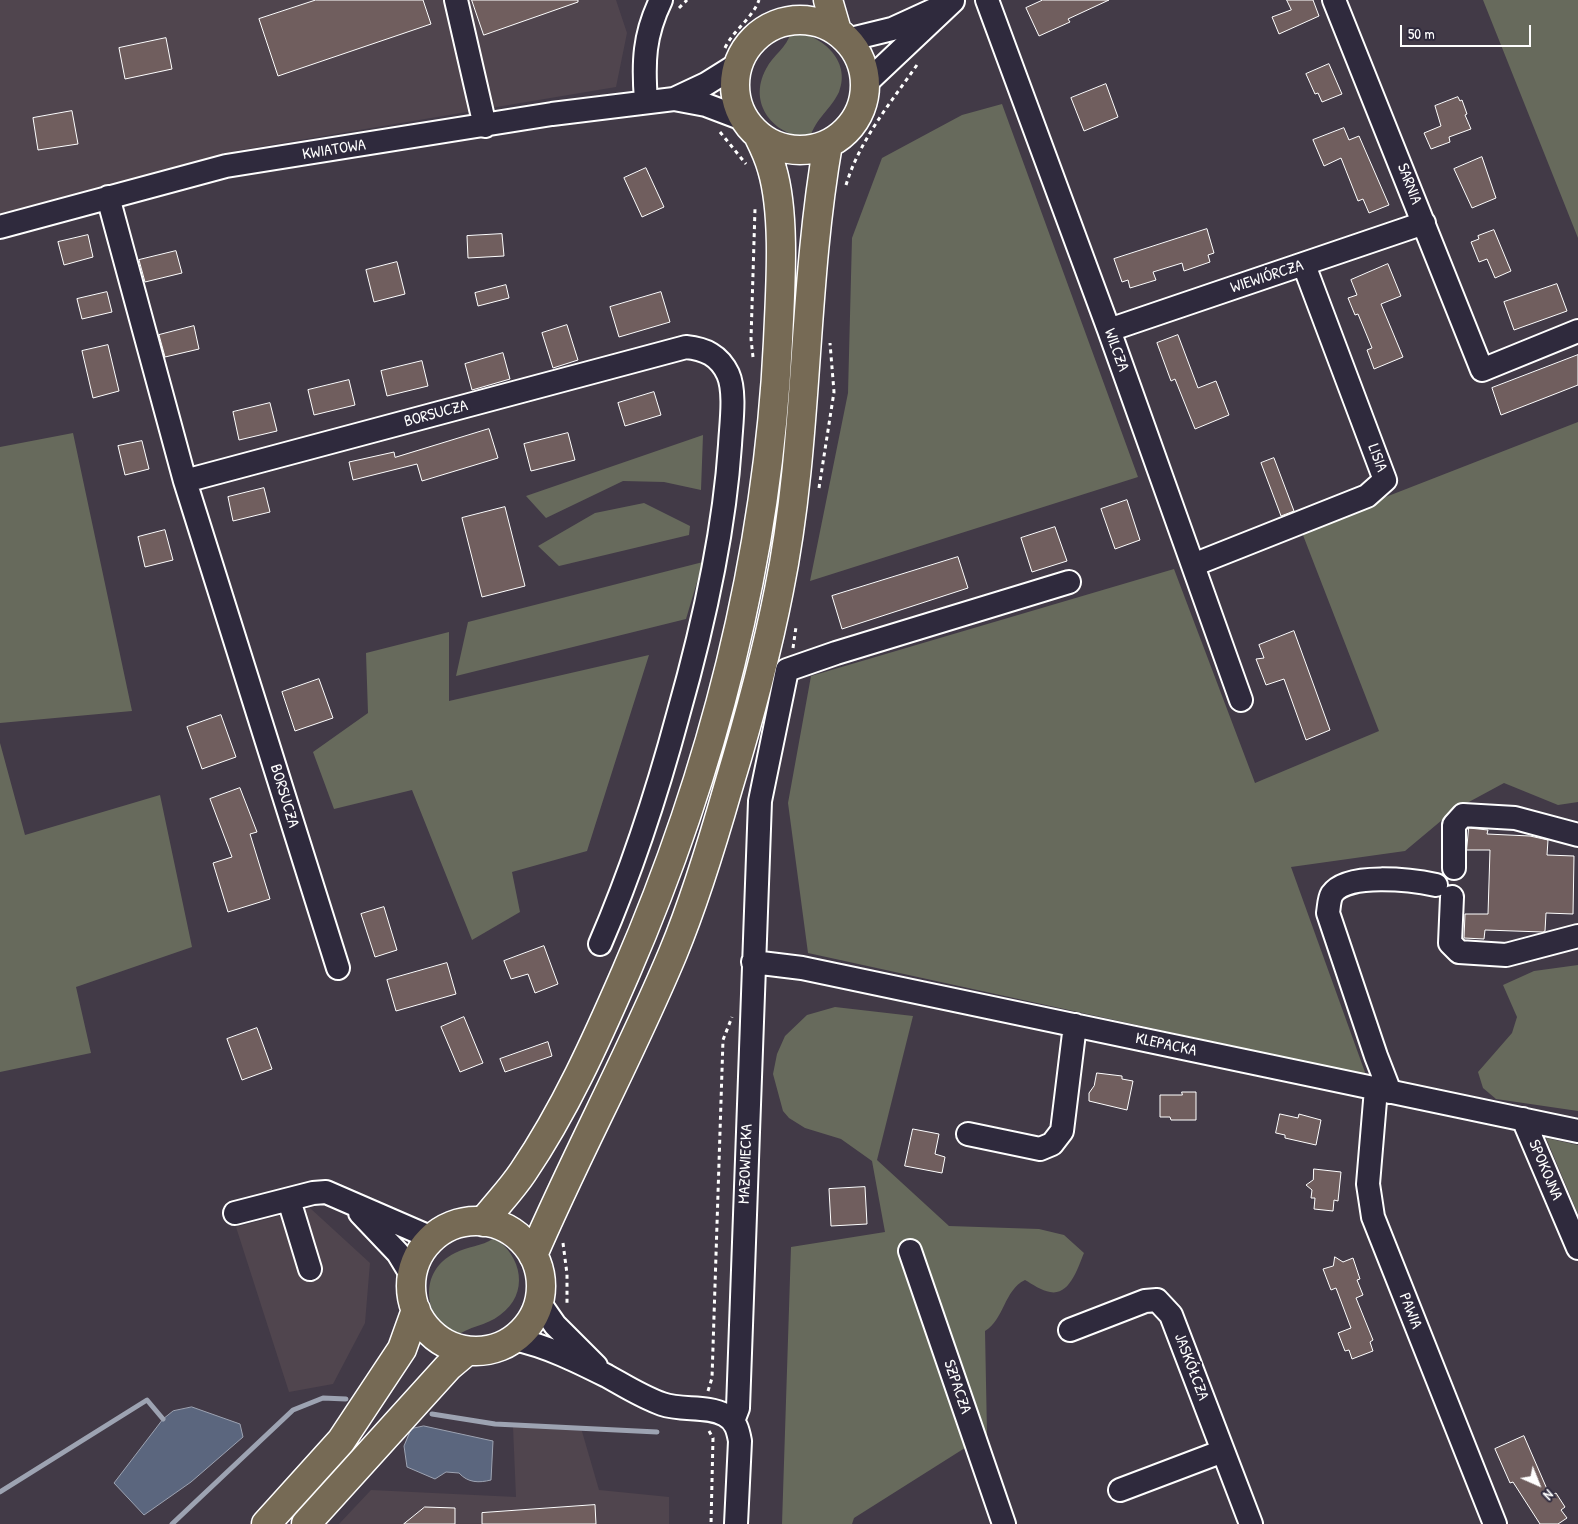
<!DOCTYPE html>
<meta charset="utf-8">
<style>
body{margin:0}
#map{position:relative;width:1578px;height:1524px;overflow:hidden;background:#423a47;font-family:"Patrick Hand",sans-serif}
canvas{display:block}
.north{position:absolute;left:1513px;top:1459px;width:50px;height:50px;-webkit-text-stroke:4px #2f2a3d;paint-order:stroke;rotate:136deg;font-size:14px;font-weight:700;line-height:20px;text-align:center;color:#fff}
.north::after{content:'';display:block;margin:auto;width:18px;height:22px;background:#fff;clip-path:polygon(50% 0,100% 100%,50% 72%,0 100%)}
.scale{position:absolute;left:1400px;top:25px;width:131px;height:22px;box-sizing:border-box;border:2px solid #fff;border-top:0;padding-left:6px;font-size:15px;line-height:18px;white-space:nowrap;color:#fff;-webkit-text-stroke:4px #2f2a3d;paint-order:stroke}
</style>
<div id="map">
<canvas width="1578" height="1524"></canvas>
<div class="north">N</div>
<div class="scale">50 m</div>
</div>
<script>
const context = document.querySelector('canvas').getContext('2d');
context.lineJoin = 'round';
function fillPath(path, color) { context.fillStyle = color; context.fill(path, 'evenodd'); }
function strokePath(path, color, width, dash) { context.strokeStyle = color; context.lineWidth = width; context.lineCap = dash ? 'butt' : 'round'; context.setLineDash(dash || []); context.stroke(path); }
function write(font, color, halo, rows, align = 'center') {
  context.font = font + ' "Patrick Hand",sans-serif'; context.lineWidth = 4; context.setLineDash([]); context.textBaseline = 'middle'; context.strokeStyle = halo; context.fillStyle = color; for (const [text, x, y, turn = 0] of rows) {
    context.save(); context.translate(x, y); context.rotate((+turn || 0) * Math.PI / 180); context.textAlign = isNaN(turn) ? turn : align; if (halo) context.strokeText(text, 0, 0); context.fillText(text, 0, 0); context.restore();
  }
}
fillPath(new Path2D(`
 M0 0H616L627 33 616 87 240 150 0 214Z
 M310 1208 370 1263 365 1323 333 1384 289 1392 236 1227Z
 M513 1427 581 1428 599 1490 669 1497V1524H339L371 1490 516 1497Z`), '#50454e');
fillPath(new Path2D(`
 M1483 0H1578V238Z
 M791 32C820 33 852 60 839 92 831 109 815 119 810 138 774 136 747 104 766 69 773 55 787 48 791 32Z
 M1002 104 1138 477 810 581 848 393 852 238 882 158 962 115Z
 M1578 422V802L1558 805 1504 783 1454 810 1405 851 1291 867 1366 1075 808 953 788 803 811 676 1174 569 1255 783 1379 731 1301 530Z
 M73 433 132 711 0 723V447Z
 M703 435 701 490 664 482 623 481 546 518 526 496Z
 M644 503 690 526 689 535 559 566 538 546 595 513Z
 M703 562 686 619 456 676 468 622Z
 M449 632V701L649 655 587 851 512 872 520 912 472 940 412 790 334 809 313 752 368 713 366 653Z
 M0 743 25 835 160 795 192 947 76 987 91 1053 0 1072Z
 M1578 965V1111L1496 1099 1483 1088 1478 1072 1512 1033 1517 1017 1503 985 1534 971Z
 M835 1007 913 1016 877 1160 949 1226 1039 1229 1064 1235 1084 1253C1078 1267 1070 1296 1050 1292 1042 1291 1032 1284 1025 1280 1004 1290 1004 1320 985 1331L987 1434 854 1518 852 1524H782L791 1247 885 1232 872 1161 841 1139 805 1128 789 1118 783 1111 773 1074 777 1054 785 1036 807 1015Z
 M1546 1138 1578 1145V1214Z
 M494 1238C522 1255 530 1294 500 1315 486 1326 469 1326 455 1337 423 1317 418 1271 455 1253 468 1246 481 1247 494 1238Z`), '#676a5c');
const water = new Path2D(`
 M192 1407 240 1424 243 1437 191 1482 144 1515 114 1483 163 1419 173 1411Z
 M424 1426 493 1441 491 1480C479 1483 468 1483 459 1473L446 1472 435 1479 407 1467 404 1446 411 1429Z`);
fillPath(water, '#5b667e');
strokePath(water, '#9da3b2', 1);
strokePath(new Path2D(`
 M432 1414 495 1424 657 1432
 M0 1492 147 1400 163 1419
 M172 1524 293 1410 323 1398 346 1399`), '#9da3b2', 5);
const building = new Path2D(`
 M316 0H423L431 24 278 76 259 19Z
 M472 0H578V2L484 35Z
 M1043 0H1109L1068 19 1070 22 1039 36 1026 8Z
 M1287 0H1313L1319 16 1279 34 1272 17 1291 10Z
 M166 38 172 69 125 79 119 48Z
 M1329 64 1342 94 1322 102 1318 93 1315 94 1306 74Z
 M1106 84 1118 117 1084 131 1071 98Z
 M1458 97 1460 101 1462 100 1467 114 1465 115 1471 129 1449 137 1450 142 1431 149 1424 133 1441 126 1435 106Z
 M72 111 78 144 38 150 33 118Z
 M1344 128 1349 140 1359 136 1389 205 1369 213 1363 199 1358 201 1341 158 1324 166 1313 140Z
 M1482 157 1496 198 1472 208 1454 169Z
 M646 168 664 207 642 217 624 178Z
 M1207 229 1214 253 1208 255 1210 262 1184 271 1182 263 1153 272 1156 280 1130 288 1128 280 1122 282 1114 259Z
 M1494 230 1511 271 1495 278 1487 259 1479 262 1471 242 1479 239 1478 236Z
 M502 234 504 256 468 258 467 236Z
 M88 235 93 257 64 265 58 242Z
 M176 251 182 273 145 282 139 260Z
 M397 262 405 294 374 302 366 270Z
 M1388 264 1401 296 1381 304 1403 357 1374 369 1367 350 1372 348 1358 314 1355 315 1348 298 1357 295 1351 280Z
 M1557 284 1567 311 1514 330 1504 302Z
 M506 285 509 298 478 306 475 293Z
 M107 292 112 312 82 319 77 299Z
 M661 292 670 322 619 337 610 307Z
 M567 325 578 360 553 368 542 333Z
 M194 326 199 349 165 357 159 335Z
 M1178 335 1198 388 1216 381 1229 415 1195 429 1175 379 1171 381 1157 343Z
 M108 345 119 391 93 398 82 351Z
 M503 353 510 379 472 390 465 364Z
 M1578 355V385L1501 415 1492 388Z
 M422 361 428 386 387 396 381 371Z
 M349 380 355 405 314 415 308 390Z
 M654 392 661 415 625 426 618 403Z
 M270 403 277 431 239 440 233 412Z
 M489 429 498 458 422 481 417 464 353 480 349 462 394 452 395 457Z
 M568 433 575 460 531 471 524 444Z
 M142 441 149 469 125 475 118 446Z
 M1274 458 1294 511 1281 516 1261 463Z
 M264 488 270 512 233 521 228 497Z
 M1127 500 1140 540 1115 549 1101 509Z
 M505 507 525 586 482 597 462 518Z
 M1055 527 1067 561 1032 572 1021 538Z
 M165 530 173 560 145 567 138 537Z
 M958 557 968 588 842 629 832 596Z
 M1294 631 1330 730 1306 740 1284 679 1266 685 1256 659 1264 658 1259 645Z
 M319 679 333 718 295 731 282 692Z
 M221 715 236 757 202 769 187 727Z
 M240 788 257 832 250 834 270 899 228 912 213 863 232 857 210 799Z
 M1469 828 1488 830 1487 834 1530 836 1548 840 1547 855 1574 856 1573 914 1546 913 1545 931 1543 932 1485 930 1484 939 1464 938 1465 914H1488L1490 850H1467Z
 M384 907 397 950 375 957 361 914Z
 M544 946 558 984 535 993 528 974 511 979 504 961Z
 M447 963 456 994 396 1011 387 980Z
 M464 1017 483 1063 460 1072 441 1027Z
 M257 1028 272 1069 242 1080 227 1039Z
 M548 1042 552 1056 505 1072 500 1059Z
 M1097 1073 1122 1076V1079L1133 1081 1127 1110 1089 1101V1093L1094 1086Z
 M1182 1092H1196V1120H1171L1170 1117H1160V1095H1182Z
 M1280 1114 1298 1118 1299 1114 1321 1120 1316 1145 1285 1138V1135L1276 1133Z
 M913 1129 939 1134 935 1154 945 1157 942 1173 905 1166Z
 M1314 1169 1341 1172 1338 1201 1334 1200 1333 1211 1314 1209 1315 1198H1311L1312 1190 1306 1185 1313 1180Z
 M865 1187 867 1224 831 1226 829 1189Z
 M1335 1257 1343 1262 1353 1258 1360 1279 1357 1280 1363 1295 1356 1298 1373 1340 1370 1342 1373 1351 1352 1359 1349 1350 1345 1351 1338 1333 1351 1328 1336 1288 1331 1290 1323 1269 1333 1266Z
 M1524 1436 1550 1496 1556 1493 1565 1507 1561 1510 1567 1518 1558 1524H1540L1513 1482 1510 1483 1495 1449Z
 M595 1505 596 1524H482V1513Z
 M425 1507 455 1508V1524H404Z`);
fillPath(building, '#705e5e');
strokePath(building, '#fff', 1);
const minor = new Path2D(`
 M456 0 485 126
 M987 0 1109 330 1241 700
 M1334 0 1482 370 1578 331
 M847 40 892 29 938 8
 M865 84 953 1
 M674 99 706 84 738 64
 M646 101C643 62 644 35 661 0
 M108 197 185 481 338 968
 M0 227 226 166 552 114 674 99 706 105 743 119
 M1109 330 1424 223
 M185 481 686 347C705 349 719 355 728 374 736 392 731 425 730 445 724 536 703 627 678 715 657 793 632 870 600 944
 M1193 565 1367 496 1385 480 1304 265
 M1454 868V825L1463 815 1515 818 1578 835
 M1452 897 1450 943 1459 952 1506 955 1578 936
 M753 962 802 968 1578 1131
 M1376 1089 1368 1184 1373 1217 1495 1524
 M1390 1092 1376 1056 1328 913C1329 907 1329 899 1332 894 1347 872 1412 880 1436 885
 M1523 1119 1578 1248
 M968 1134 1040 1149 1052 1144 1062 1131 1075 1025
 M289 1200 310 1269
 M235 1213 313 1193 326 1192 432 1238
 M360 1213 398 1253 412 1276
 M910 1251 1004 1524
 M539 1302 555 1325 596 1366
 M1070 1330 1145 1301 1157 1300 1171 1315 1251 1524
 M514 1339C547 1346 577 1361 607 1376 625 1386 642 1397 662 1404 682 1411 707 1405 725 1415 736 1421 738 1430 740 1441L736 1524
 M733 1421 738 1408 760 801 787 670 836 653 1069 582
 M1120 1490 1223 1451`);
const major = new Path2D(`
 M828 0 837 31
 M735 85a65 65 0 1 1 130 0a65 65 0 1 1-130 0Z
 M411 1286a65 65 0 1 1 130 0a65 65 0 1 1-130 0Z
 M483 1222C496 1205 511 1190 523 1172 565 1110 596 1041 626 972 712 774 768 558 778 341 780 292 786 216 772 169 769 158 764 147 759 137
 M533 1255C577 1153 630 1056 673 953 695 900 712 844 728 788 748 722 766 657 779 590 809 443 802 292 828 144
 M266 1524 341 1441 402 1349 416 1310
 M306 1524 448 1367 467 1351`);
strokePath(minor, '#fff', 26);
strokePath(major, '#fff', 31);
strokePath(new Path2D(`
 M679 8 687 0
 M725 48C734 29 752 19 759 0
 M720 132 746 164
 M846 185C860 139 892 101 919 62
 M753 357 751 339 755 209
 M819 488 834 392 830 343
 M793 648 796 627
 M563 1243 567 1274V1306
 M708 1391 712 1378 723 1040 732 1017
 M709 1431 713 1438 711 1524`), '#fff', 3, [4, 4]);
strokePath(minor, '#2f2a3d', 22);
strokePath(major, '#766a55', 28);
write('16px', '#fff', '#2f2a3d', [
 ["KWIATOWA",334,150,-9],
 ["SARNIA",1409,184,69],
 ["WIEWIÓRCZA",1267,277,-18],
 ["WILCZA",1116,350,70],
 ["BORSUCZA",436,414,-15],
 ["LISIA",1377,458,69],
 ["BORSUCZA",284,796,73],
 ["KLEPACKA",1166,1045,12],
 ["MAZOWIECKA",746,1164,-88],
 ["SPOKOJNA",1545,1170,67],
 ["PAWIA",1410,1311,68],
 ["JASKÓŁCZA",1191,1367,69],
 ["SZPACZA",957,1387,71]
]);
</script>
